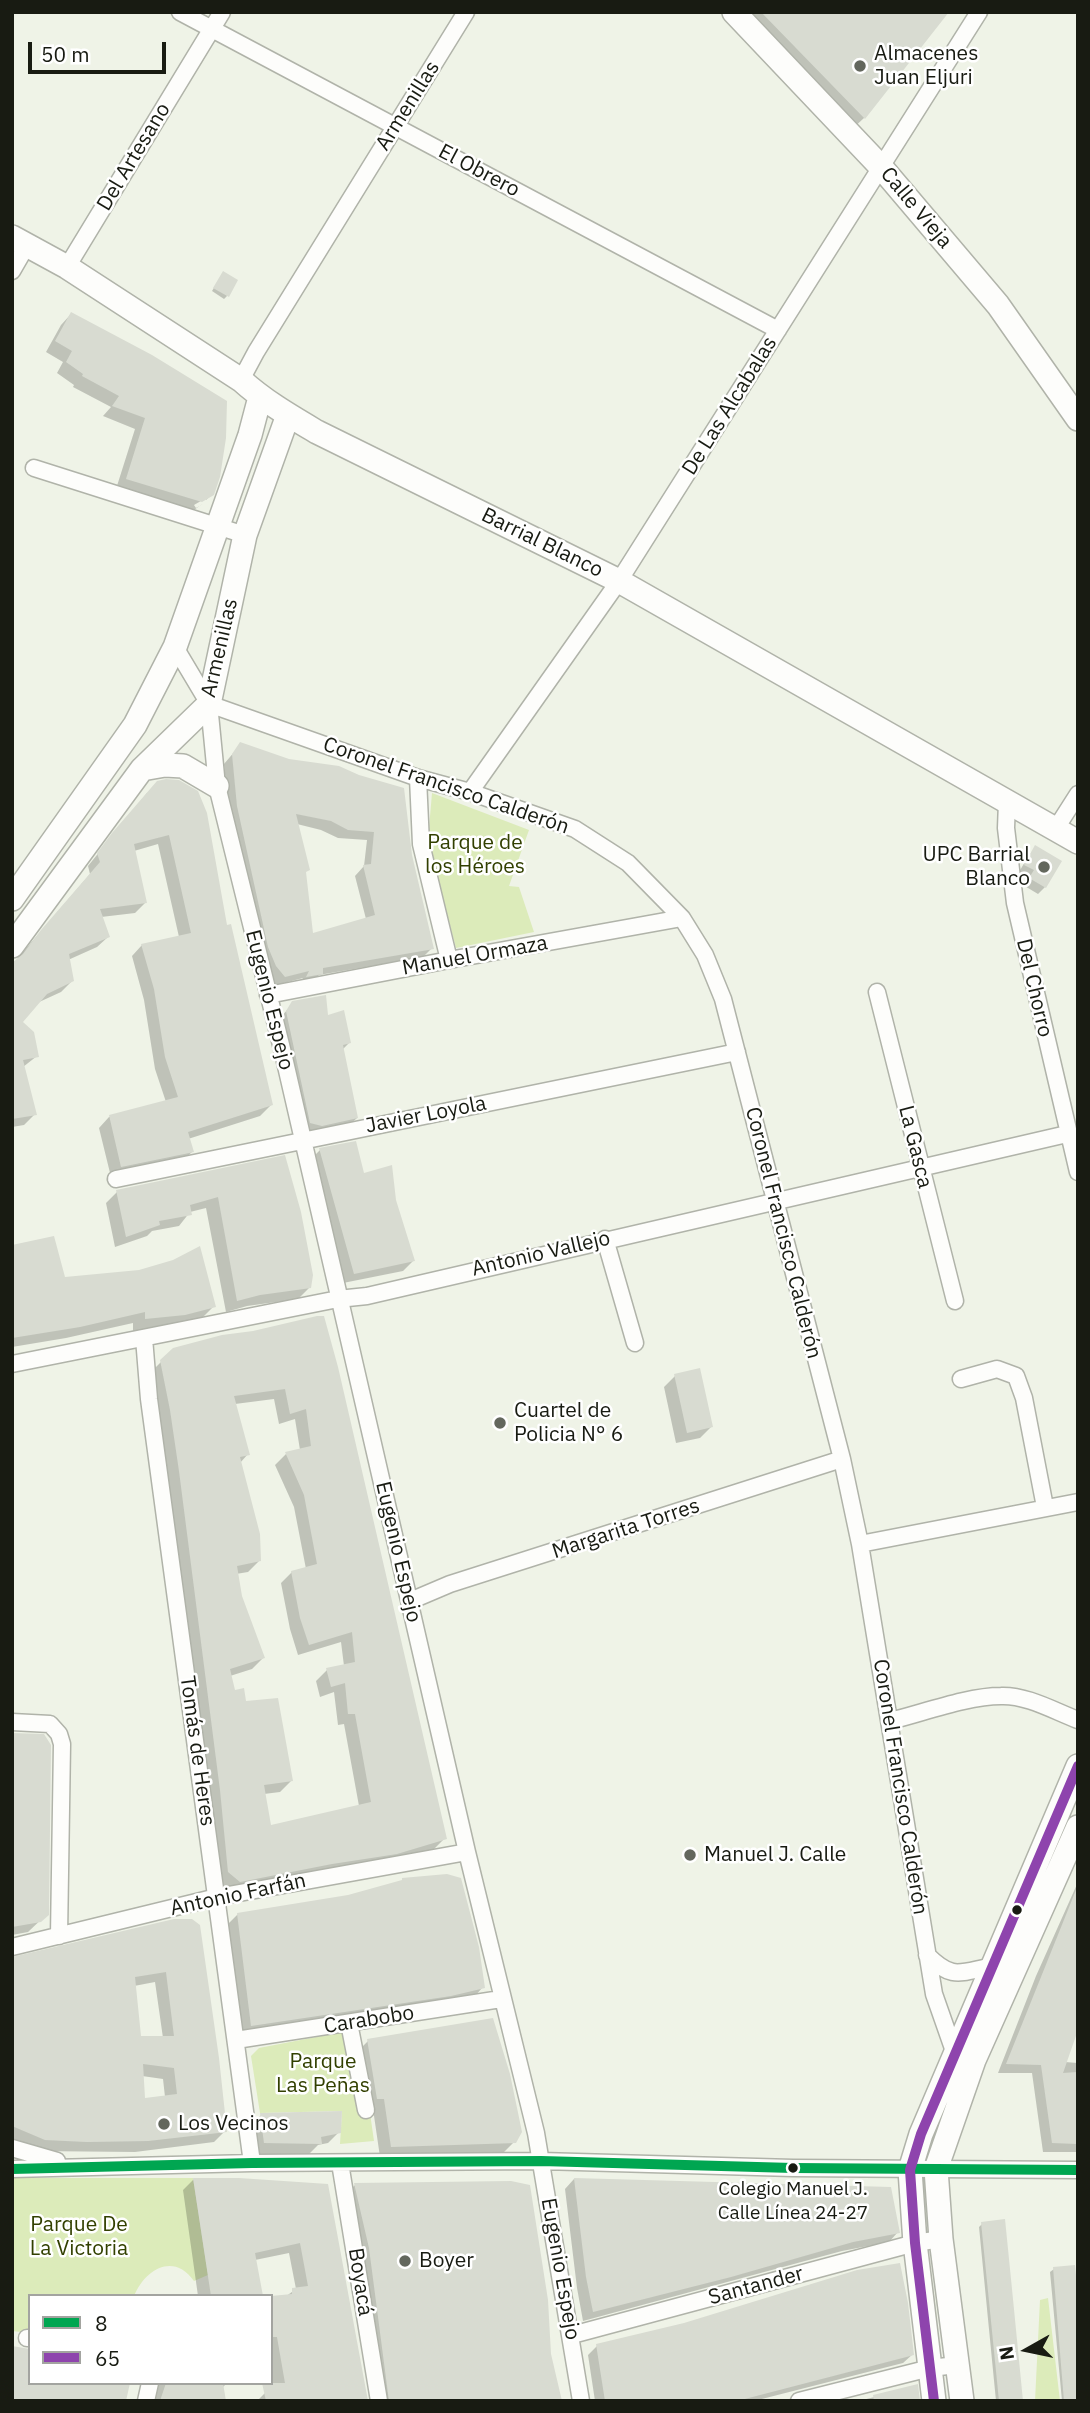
<!DOCTYPE html>
<meta charset="utf-8">
<style>
body{margin:0}
#map{position:relative;width:1090px;height:2413px;overflow:hidden;background:#eff3e7;font-family:"IBM Plex Sans",sans-serif}
canvas{display:block}
.frame{position:absolute;inset:0;border:14px solid #181b12;pointer-events:none}
.legend{position:absolute;left:28px;top:2294px;width:245px;height:91px;box-sizing:border-box;background:#fff;border:2px solid #a3a4a0;margin:0;padding:9px 12px;list-style:none;font-size:21px;color:#181b12}
.legend li{display:flex;align-items:center;gap:14px;height:35px}
.legend b{width:35px;border:2px solid #a3a4a0}
.north{position:absolute;left:992px;top:2315px;width:70px;height:70px;-webkit-text-stroke:5px #fff;paint-order:stroke;rotate:261deg;font-size:19px;font-weight:700;line-height:28px;text-align:center;color:#181b12}
.north::after{content:'';display:block;margin:auto;width:24px;height:32px;background:#181b12;clip-path:polygon(50% 0,100% 100%,50% 72%,0 100%)}
.scale{position:absolute;left:28px;top:42px;width:138px;height:32px;box-sizing:border-box;border:4px solid #181b12;border-top:0;padding-left:9px;font-size:21px;line-height:24px;white-space:nowrap;color:#181b12;-webkit-text-stroke:5px #fff;paint-order:stroke}
</style>
<div id="map">
<canvas width="1090" height="2413"></canvas>
<div class="frame"></div>
<ul class="legend">
<li><b style="height:9px;background:#00a651"></b>8</li>
<li><b style="height:9px;background:#8e44ad"></b>65</li>
</ul>
<div class="north">N</div>
<div class="scale">50 m</div>
</div>
<script>
const context = document.querySelector('canvas').getContext('2d');
context.lineJoin = 'round';
function fillPath(path, color) { context.fillStyle = color; context.fill(path, 'evenodd'); }
function strokePath(path, color, width, dash) { context.strokeStyle = color; context.lineWidth = width; context.lineCap = dash ? 'butt' : 'round'; context.setLineDash(dash || []); context.stroke(path); }
function write(font, color, halo, rows, align = 'center') {
  context.font = font + ' "IBM Plex Sans",sans-serif'; context.lineWidth = 5; context.setLineDash([]); context.textBaseline = 'middle'; context.strokeStyle = halo; context.fillStyle = color; for (const [text, x, y, turn = 0] of rows) {
    context.save(); context.translate(x, y); context.rotate((+turn || 0) * Math.PI / 180); context.textAlign = isNaN(turn) ? turn : align; if (halo) context.strokeText(text, 0, 0); context.fillText(text, 0, 0); context.restore();
  }
}
fillPath(new Path2D(`
 M432 793 529 830 509 886 519 887 534 932 456 948 428 840Z
 M358 2029 374 2141 340 2144 342 2111 260 2113 251 2056 259 2048Z
 M12 2178H193L208 2275 194 2281C174 2252 145 2269 134 2296H30V2333L12 2331Z
 M1048 2298 1060 2401H1035L1040 2300Z`), '#dcebba');
fillPath(new Path2D(`
 M732 12H947L864 118 849 132Z
 M221 276 227 296 224 299 212 291Z
 M71 314 212 494 206 500V498L194 505 196 508 203 504 201 505 191 512 116 489 135 429 103 416 111 407 73 387 74 385 57 373 63 362 46 352 61 325Z
 M241 744 410 855 432 948 423 957 319 975 313 982 299 984 303 978 276 985 268 975 229 815 224 764ZM297 824 321 830 338 838 367 840 364 866 355 876 366 919 312 935Z
 M147 793 226 927 271 1105 260 1116 188 1139 192 1152 181 1162 111 1177 99 1128 109 1117 166 1102 155 1069 144 1000 132 956 142 945 179 937 158 844 134 851 146 902 135 913 101 917 108 937 97 947 68 960 72 981 61 992 37 1003 21 1022 37 1056 23 1067 35 1114 24 1125 12 1127V965L90 874 88 866Z
 M1036 848 1045 887 1038 894 1023 885 1028 877 1019 872 1029 855Z
 M293 1003 327 1017 349 1043 342 1050 357 1118 346 1128 300 1133 276 1023Z
 M320 1150 362 1175 413 1261 403 1271 343 1283 310 1160Z
 M284 1157 309 1288 298 1299 247 1306 226 1312 206 1208 190 1212 179 1226 152 1231 147 1236 115 1247 106 1203 117 1192Z
 M12 1247 64 1279 214 1306 202 1318 172 1326 133 1331V1323L66 1338 12 1347Z
 M322 1318 445 1838 434 1849 385 1864 228 1892 218 1883 209 1802 160 1421 150 1373 174 1349ZM274 1399 279 1424 295 1419 300 1450 286 1454 275 1465 294 1507 306 1569 292 1572 281 1583 290 1629 298 1655 341 1642 344 1666 327 1670 316 1681 320 1697 334 1692 338 1725 344 1724 359 1806 270 1828 264 1794 280 1792 291 1781 244 1703 234 1692 230 1676 252 1669 263 1658 241 1597 236 1574 248 1572 259 1561 240 1463 248 1454 235 1404Z
 M675 1376 712 1426 700 1438 676 1443 664 1387Z
 M12 1734 47 1914 28 1932 12 1935Z
 M1078 1882V2027L1065 2062 1078 2063V2152H1043L1032 2073H998L1036 1976Z
 M348 1896 483 1987 474 1997 242 2035 228 1924 238 1914Z
 M174 1921 225 2131 214 2142 135 2152 34 2151 12 2142V1958ZM155 1982 163 2038H139L134 1986ZM142 2076 163 2079 165 2097 144 2100Z
 M368 2041 514 2142 503 2153 380 2157 373 2109 357 2052Z
 M261 2115 339 2132 328 2143 318 2145 309 2154H253L250 2126Z
 M194 2179 327 2185 366 2401H257L265 2393 273 2389 271 2376V2298L285 2297 296 2289 289 2253 255 2260 261 2296H198L183 2190Z
 M574 2179 898 2232 889 2242 842 2251 583 2321 577 2288 565 2189Z
 M355 2185 550 2354 560 2401H378L344 2196Z
 M982 2224 1022 2401H996L979 2227Z
 M1054 2269 1078 2401H1062L1050 2272Z
 M597 2346 913 2354 903 2363 754 2401H595L588 2355Z
 M159 2383H227L222 2388 224 2401H154Z
 M916 2387 918 2401H858Z`), '#0003');
fillPath(new Path2D(`
 M761 12H949L865 119Z
 M223 271 238 280 229 297 213 288Z
 M71 312 152 355 227 401 226 438 220 477 214 495 202 502 126 479 145 418 112 406 119 396 82 376 83 374 66 362 72 351 55 341Z
 M240 742 289 759 339 766 359 775 404 788 412 855 434 949 323 968V974L306 977 309 971 285 977 276 966 268 947 237 806 232 754ZM296 814 331 821 348 830 374 832 371 864 363 865 375 915 313 933 306 872 310 870Z
 M166 779 179 780 198 791 207 813 227 925 231 924 273 1105 188 1132 194 1152 121 1167 109 1115 178 1097 165 1057 154 989 141 944 191 933 169 835 134 844 147 903 100 909 110 937 69 954 74 981 47 994 23 1022 34 1032 39 1057 23 1060 37 1115 12 1119V963L23 954 41 930 100 862 97 853 112 833 157 781Z
 M1035 845 1062 861 1046 888 1029 878 1034 870 1024 865Z
 M326 995 328 1015 344 1010 351 1043 343 1045 358 1118 322 1126 310 1123 286 1011 292 1001Z
 M356 1141 364 1173 392 1165 396 1200 415 1261 354 1274 319 1148Z
 M285 1155 301 1212 313 1275 311 1288 260 1295 237 1301 218 1197 190 1205 192 1215 159 1221 160 1225 126 1237 116 1190Z
 M54 1236 65 1277 139 1270 173 1260 200 1246 216 1307 185 1315 145 1319V1312L80 1327 12 1338V1245Z
 M317 1316H324L338 1367 447 1839 397 1854 332 1864 240 1882 228 1872 220 1790 179 1471 170 1410 160 1360 173 1348 222 1335 253 1331ZM285 1389 290 1414 306 1409 311 1446 285 1452 304 1495 317 1564 291 1571 300 1618 309 1645 352 1632 355 1662 326 1668 331 1687 345 1683 348 1714H355L371 1802 271 1825 264 1785 293 1781 278 1698 246 1701 244 1688 235 1690 230 1669 265 1658 242 1596 237 1566 261 1561 260 1534 240 1457 250 1455 234 1396Z
 M700 1368 713 1427 687 1433 674 1374Z
 M12 1733 44 1734 51 1745 49 1915 41 1922 12 1927Z
 M447 1874 461 1878 479 1947 485 1988 451 1996 251 2026 237 1913 348 1895 402 1880V1878Z
 M1076 1890 1078 2030 1063 2073 1078 2072V2144L1052 2143 1041 2065 1006 2064Z
 M174 1919H192L200 1925 219 2058 227 2132 148 2141 87 2142 45 2140 12 2126V1957ZM166 1972 174 2036H141L135 1977ZM143 2064 174 2068 177 2094 145 2098Z
 M493 2018 510 2074 522 2132 516 2143 391 2147 384 2099H377L367 2039Z
 M342 2111 341 2133 321 2137 322 2144 264 2143 260 2113Z
 M193 2178H239L328 2184 368 2401H266L262 2383H285L277 2337H271V2296L292 2294V2288L308 2286 300 2243 255 2253 263 2296H211Z
 M574 2178 891 2187 900 2233 853 2242 731 2277 593 2312 586 2277Z
 M511 2181 530 2185 548 2300 551 2354 562 2401H389L369 2248 354 2183Z
 M1005 2219 1012 2289 1023 2401H999L989 2301 981 2222Z
 M900 2263 908 2303 914 2355 737 2401H605L596 2344 684 2323 857 2270Z
 M1075 2265 1078 2295V2401H1064L1053 2267Z
 M12 2346 30 2349V2383H130L126 2401H12Z
 M166 2383H223L226 2401H160Z
 M918 2384 920 2401H874L873 2395Z`), '#d8dbd1');
const street = new Path2D(`
 M180 12 778 330
 M67 267 222 12
 M12 271 27 245
 M241 380 256 352 466 12
 M34 468 245 535
 M175 647 209 704 217 786 283 1053 467 1852 536 2133 581 2401
 M209 704 418 778 470 792 575 829 628 863 682 918 705 955 723 999 842 1459 860 1544 934 1994 955 2054 958 2055
 M418 778 421 844 449 960
 M470 792 619 581 979 12
 M1007 802 1006 828 1015 903 1078 1172
 M1055 830 1078 794
 M877 992 955 1301
 M268 995 449 960 682 918
 M116 1179 737 1052
 M605 1239 635 1343
 M144 1338 149 1399 252 2163
 M12 1364 338 1299 367 1296 1067 1134
 M961 1379 997 1369 1016 1376 1024 1398 1045 1507
 M860 1544 1078 1502
 M410 1601 450 1584 842 1459
 M890 1721C923 1713 968 1696 1001 1696 1027 1695 1054 1711 1078 1720
 M12 1722 50 1724 59 1734 62 1744 59 1936
 M12 1947 217 1897 467 1852
 M927 1955C953 1981 960 1972 993 1966
 M349 2023 366 2110
 M236 2040 501 1999
 M12 2148 57 2161
 M340 2163 379 2401
 M12 2169 252 2163 541 2161 793 2168 1078 2170
 M572 2335 915 2243 941 2239
 M27 2338H30
 M146 2401 150 2383
 M799 2401 930 2368 957 2365`);
const secondary = new Path2D(`
 M734 12 881 167 998 305 1078 419
 M12 237 67 267 241 380C264 401 290 416 317 432L619 581 1078 842
 M142 769 165 765 183 766 217 786
 M12 899 135 725 175 647 250 435 260 397
 M12 946 142 769 209 704 245 535 288 415
 M934 2401 915 2243 910 2170 921 2134 1078 1766
 M962 2401 941 2239 936 2169 974 2060 1078 1827`);
strokePath(street, '#b0b3a9', 19);
strokePath(secondary, '#b0b3a9', 26);
strokePath(street, '#fdfdfb', 16);
strokePath(secondary, '#fdfdfb', 23);
strokePath(new Path2D(`
 M12 2169 252 2163 541 2161 793 2168 1078 2170`), '#00a651', 10);
strokePath(new Path2D(`
 M934 2401 915 2243 910 2170 921 2134 1078 1766`), '#8e44ad', 10);
for (const [x, y, r, color] of [
 [860,66,7,"#63675d"],
 [1044,867,7,"#63675d"],
 [500,1423,7,"#63675d"],
 [690,1855,7,"#63675d"],
 [1017,1910,6,"#181b12"],
 [164,2124,7,"#63675d"],
 [793,2168,6,"#181b12"],
 [405,2261,7,"#63675d"]
]) { const dot = new Path2D(); dot.arc(x, y, r, 0, 2 * Math.PI); context.fillStyle = color; context.fill(dot); strokePath(dot, '#fff', 2.5); }
write('19px', '#181b12', '#fff', [
 ["Colegio Manuel J.",793,2190],
 ["Calle Línea 24-27",793,2214]
]);
write('21px', '#181b12', '#fff', [
 ["Almacenes",874,54],
 ["Juan Eljuri",874,78],
 ["UPC Barrial",1030,855,"right"],
 ["Blanco",1030,879,"right"],
 ["Cuartel de",514,1411],
 ["Policia N° 6",514,1435],
 ["Manuel J. Calle",704,1855],
 ["Los Vecinos",178,2124],
 ["Boyer",419,2261]
], 'left');
write('21px', '#181b12', '#fff', [
 ["Armenillas",408,106,-58],
 ["Del Artesano",134,157,-59],
 ["El Obrero",479,171,28],
 ["Calle Vieja",916,208,50],
 ["De Las Alcabalas",730,406,-58],
 ["Barrial Blanco",542,543,26],
 ["Armenillas",220,648,-77],
 ["Coronel Francisco Calderón",446,786,19],
 ["Manuel Ormaza",475,956,-10],
 ["Del Chorro",1034,988,77],
 ["Eugenio Espejo",269,1000,76],
 ["Javier Loyola",426,1115,-11],
 ["La Gasca",915,1147,76],
 ["Coronel Francisco Calderón",783,1233,76],
 ["Antonio Vallejo",541,1254,-13],
 ["Margarita Torres",626,1529,-18],
 ["Eugenio Espejo",398,1552,77],
 ["Tomás de Heres",197,1751,82],
 ["Coronel Francisco Calderón",900,1787,81],
 ["Antonio Farfán",238,1895,-12],
 ["Carabobo",369,2020,-9],
 ["Eugenio Espejo",560,2269,80],
 ["Boyacá",360,2282,81],
 ["Santander",756,2286,-15]
]);
write('21px', '#324000', '#fff', [
 ["Parque de",475,843],
 ["los Héroes",475,867],
 ["Parque",323,2062],
 ["Las Peñas",323,2086],
 ["Parque De",79,2225],
 ["La Victoria",79,2249]
]);
</script>
